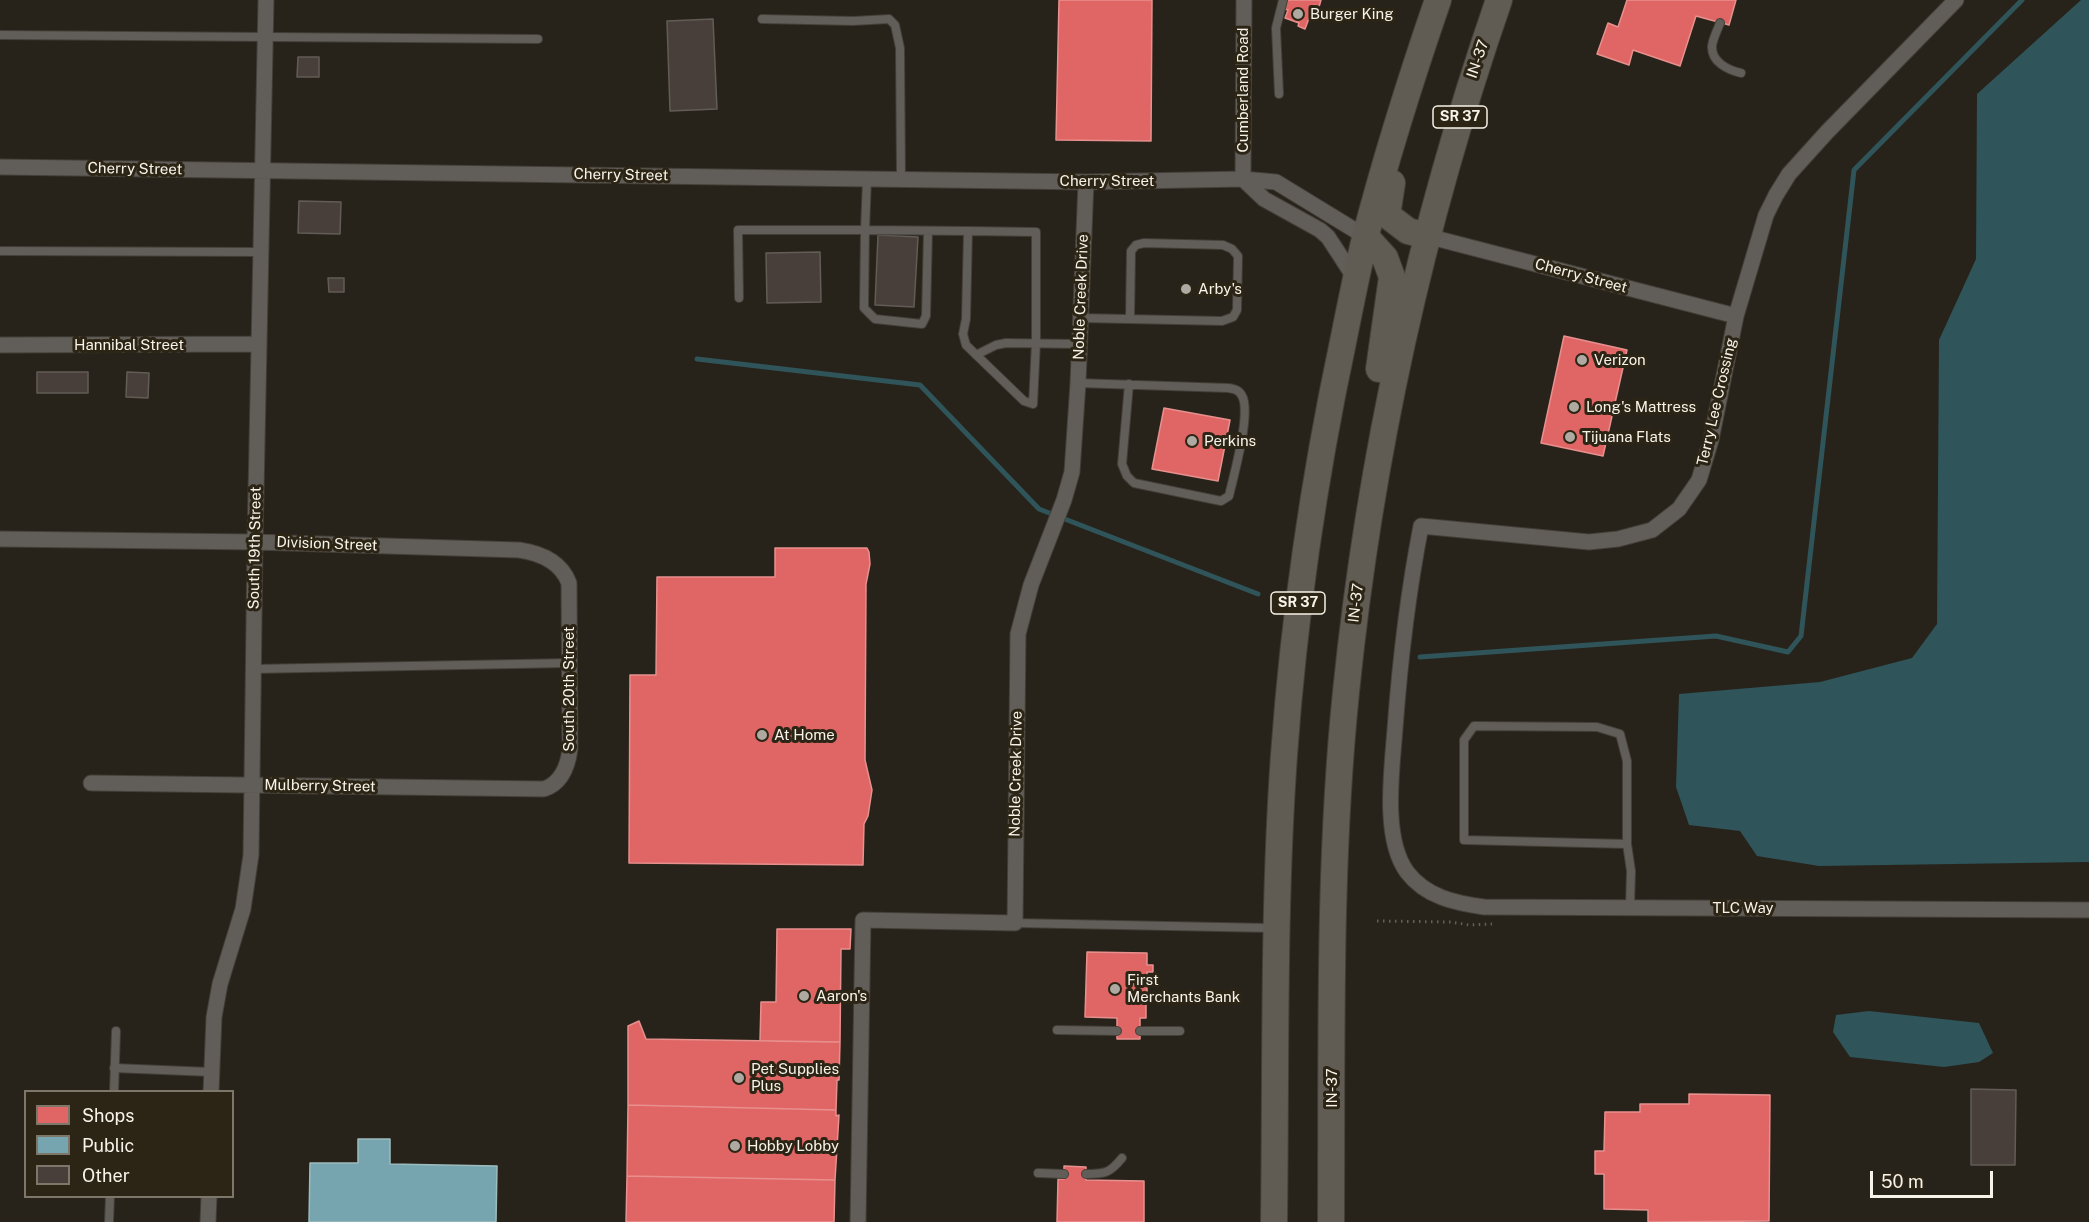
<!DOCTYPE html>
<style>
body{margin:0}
#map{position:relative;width:2089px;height:1222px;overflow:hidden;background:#27231a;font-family:"Public Sans",sans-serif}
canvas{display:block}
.legend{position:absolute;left:24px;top:1090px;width:210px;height:108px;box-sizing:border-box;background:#2c2515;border:2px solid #7d776a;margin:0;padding:8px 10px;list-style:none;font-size:18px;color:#f7f3e9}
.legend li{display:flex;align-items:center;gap:12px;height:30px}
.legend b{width:30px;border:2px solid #7d776a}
.scale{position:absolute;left:1870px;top:1171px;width:123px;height:27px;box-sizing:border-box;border:3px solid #f7f3e9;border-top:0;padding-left:8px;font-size:18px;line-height:21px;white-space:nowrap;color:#f7f3e9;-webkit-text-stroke:4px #2c2515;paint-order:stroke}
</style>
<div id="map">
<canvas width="2089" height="1222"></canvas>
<ul class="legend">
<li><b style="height:16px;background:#e06666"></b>Shops</li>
<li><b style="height:16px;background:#76a5af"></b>Public</li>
<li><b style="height:16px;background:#483f3a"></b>Other</li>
</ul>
<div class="scale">50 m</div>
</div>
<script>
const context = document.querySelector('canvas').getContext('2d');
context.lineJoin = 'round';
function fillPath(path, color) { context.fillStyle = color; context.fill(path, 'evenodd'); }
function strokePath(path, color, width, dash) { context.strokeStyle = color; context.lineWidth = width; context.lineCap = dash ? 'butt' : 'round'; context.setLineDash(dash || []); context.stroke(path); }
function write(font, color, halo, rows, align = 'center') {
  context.font = font + ' "Public Sans",sans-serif'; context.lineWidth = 6; context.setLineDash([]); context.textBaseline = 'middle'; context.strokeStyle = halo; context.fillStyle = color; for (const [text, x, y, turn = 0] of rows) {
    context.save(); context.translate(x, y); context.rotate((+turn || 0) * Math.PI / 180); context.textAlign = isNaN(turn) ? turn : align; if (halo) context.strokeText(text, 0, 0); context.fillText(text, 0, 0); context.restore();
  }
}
fillPath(new Path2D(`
 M2081 0H2089V862L1819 866 1757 856 1740 831 1689 825 1676 787 1679 694 1820 682 1912 658 1937 624 1939 340 1976 259 1977 94Z
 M1869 1011 1979 1023 1993 1053 1979 1062 1944 1067 1850 1057 1833 1032 1836 1015Z`), '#2f5459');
const shops = new Path2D(`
 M1059 0H1152L1151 141 1056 140Z
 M1287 0H1321L1319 7 1314 5 1305 29 1298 26 1299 23 1285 18 1288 10 1284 9Z
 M1627 0H1736L1729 25 1696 16 1680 66 1633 50 1629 65 1597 54 1608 23 1618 27Z
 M1564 336 1627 350 1603 456 1541 443Z
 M1164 408 1230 420 1218 481 1152 469Z
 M775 548H867L869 552 870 564 866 584 865 760 872 790 868 816 864 824 863 865 629 863 630 675H656L657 577H775Z
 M777 929H851L850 949H841L840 1042 760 1041 761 1002H776Z
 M1087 952 1147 953V965H1153V972H1147V993H1152V1003H1146V1018H1140V1039H1117V1018L1085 1017Z
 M639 1021 646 1039 840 1042 839 1080H837L836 1110 628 1105V1026Z
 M1689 1094 1770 1095 1769 1221 1648 1222V1210L1604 1209V1174H1595V1151H1604L1605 1112H1640V1104H1689Z
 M628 1105 836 1110V1116L839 1115 835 1180 627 1176Z
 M1064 1166 1086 1167V1180L1144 1181V1222H1057L1058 1179H1064Z
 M627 1176 835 1180 834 1222H626Z`);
fillPath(shops, '#e06666');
strokePath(shops, '#e7908d', 1.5);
const public = new Path2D(`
 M358 1139H390V1164L497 1166 496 1222H309L310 1163H358Z`);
fillPath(public, '#76a5af');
strokePath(public, '#9dbcc0', 1.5);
strokePath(new Path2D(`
 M697 359 920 385 1039 509 1258 594
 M1420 657 1716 636 1788 652 1801 636 1854 170 2022 0`), '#2f5459', 5);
const building = new Path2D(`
 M713 19 717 109 670 111 667 21Z
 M298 57H319V77H297Z
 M299 201 341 202 340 234 298 233Z
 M878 235 918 237 914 307 875 305Z
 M820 252 821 302 767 303 766 253Z
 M328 278H344V292H329Z
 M37 372H88V393H37Z
 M127 372 149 373 148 398 126 397Z
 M1971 1089 2016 1090 2015 1165H1971Z`);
fillPath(building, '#483f3a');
strokePath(building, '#625c56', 1.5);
const service = new Path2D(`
 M762 19 853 21 889 19 895 25 900 48 901 179
 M1720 23C1718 29 1713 38 1712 46 1711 62 1728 70 1741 73
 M0 35 538 39
 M1279 94 1276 28 1283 0
 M867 179 865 230 968 231
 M968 231 1036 232V342L1033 404 1024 401 966 345 963 334 966 319Z
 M0 251 262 252
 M739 298 738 230H865L864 308 875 319 922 324 926 316 928 231
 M1080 318 1222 321 1233 317 1237 310 1238 256 1232 249 1223 245 1144 243 1136 245 1131 251 1130 319
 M976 355 996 345 1006 343 1079 344
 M1078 383 1228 388C1235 389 1240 390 1243 398 1250 418 1234 474 1229 496L1221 501 1134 483 1127 476 1122 464 1129 384
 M253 669 568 663
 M1627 844 1464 840V740L1474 726 1597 727 1620 734 1627 761V844L1631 871 1630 907
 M1015 923 1271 928
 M1057 1030 1117 1031
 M1140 1031H1180
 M114 1068 211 1072
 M114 1092 116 1031
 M1038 1173 1064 1174
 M1086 1174C1105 1174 1110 1173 1122 1158
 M109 1222 110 1196`);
const minor = new Path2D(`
 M1956 0 1827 132 1789 174 1776 195 1766 215 1736 316 1711 440 1699 480 1679 509 1652 530 1618 539 1589 542 1421 526C1408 593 1400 660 1395 729 1392 769 1382 838 1407 872 1426 897 1455 903 1484 907L2089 910
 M0 167 1086 182 1243 179 1276 182 1366 237
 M1243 179 1244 0
 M1243 179 1264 199 1320 230 1328 237 1356 280
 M1427 236 1736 316
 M0 345 259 344
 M0 539 255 542 519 550C540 553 561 562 569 583L570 749C568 765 562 783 544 789L91 783
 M211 1092 214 1017 220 984 243 909 251 855 255 542 266 0
 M208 1222 209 1196
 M858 1222 863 920 1015 923 1018 634 1031 585 1064 500 1072 472 1078 383 1086 182`);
const trunk = new Path2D(`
 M1392 183 1387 215 1408 231 1427 236
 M1366 237 1385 258 1392 277 1379 369
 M1274 1222C1276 1066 1273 910 1284 755 1294 616 1314 478 1343 342 1350 307 1357 272 1365 238 1386 158 1411 78 1438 0
 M1331 1222C1332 1046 1328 868 1346 692 1370 456 1421 225 1499 0`);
strokePath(service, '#433f38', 10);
strokePath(minor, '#433f38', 17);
strokePath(trunk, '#433f38', 28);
strokePath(new Path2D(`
 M1377 921 1451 922 1469 925 1492 924`), '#63605b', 3, [1.5, 4.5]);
strokePath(service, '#615e59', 8);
strokePath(minor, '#615e59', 15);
strokePath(trunk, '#605c54', 26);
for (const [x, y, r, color] of [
 [1298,14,6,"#aeaaa1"],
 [1186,289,6,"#aeaaa1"],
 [1582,360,6,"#aeaaa1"],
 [1574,407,6,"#aeaaa1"],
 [1570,437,6,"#aeaaa1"],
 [1192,441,6,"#aeaaa1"],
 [762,735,6,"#aeaaa1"],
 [1115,989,6,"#aeaaa1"],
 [804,996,6,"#aeaaa1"],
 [739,1078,6,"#aeaaa1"],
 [735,1146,6,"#aeaaa1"]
]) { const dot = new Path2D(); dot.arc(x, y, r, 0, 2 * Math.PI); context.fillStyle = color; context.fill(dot); strokePath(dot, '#2c2515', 2); }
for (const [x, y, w] of [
 [1460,117,54],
 [1298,603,54]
]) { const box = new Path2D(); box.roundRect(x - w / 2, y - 11, w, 22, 4.5); context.fillStyle = '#2c2515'; context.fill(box); strokePath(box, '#f7f3e9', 1.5); }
write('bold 14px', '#f7f3e9', null, [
 ["SR 37",1460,117],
 ["SR 37",1298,603]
]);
write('15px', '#f7f3e9', '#2c2515', [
 ["Burger King",1310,14],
 ["Arby's",1198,289],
 ["Verizon",1594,360],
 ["Long's Mattress",1586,407],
 ["Tijuana Flats",1582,437],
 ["Perkins",1204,441],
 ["At Home",774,735],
 ["First",1127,980],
 ["Merchants Bank",1127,997],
 ["Aaron's",816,996],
 ["Pet Supplies",751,1069],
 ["Plus",751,1086],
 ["Hobby Lobby",747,1146]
], 'left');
write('15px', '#f7f3e9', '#2c2515', [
 ["IN-37",1478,59,-71],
 ["Cumberland Road",1243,90,-90],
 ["Cherry Street",135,169,1],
 ["Cherry Street",621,175,1],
 ["Cherry Street",1107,181],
 ["Cherry Street",1581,276,15],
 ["Noble Creek Drive",1081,297,-88],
 ["Hannibal Street",129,345],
 ["Terry Lee Crossing",1717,402,-77],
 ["Division Street",327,544,2],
 ["South 19th Street",255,548,-89],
 ["IN-37",1356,603,-83],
 ["South 20th Street",569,689,-90],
 ["Noble Creek Drive",1016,774,-89],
 ["Mulberry Street",320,786,1],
 ["TLC Way",1743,908],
 ["IN-37",1332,1088,-90]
]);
</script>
